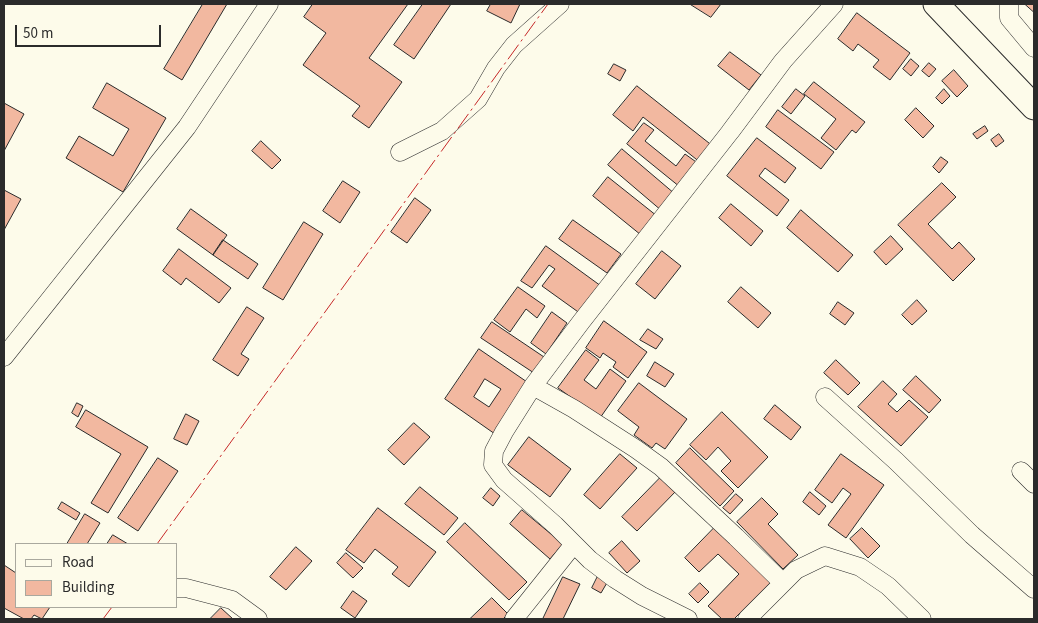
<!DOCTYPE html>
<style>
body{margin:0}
#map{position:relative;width:1038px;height:623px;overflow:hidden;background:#fdfbea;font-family:"Source Sans 3",sans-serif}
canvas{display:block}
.frame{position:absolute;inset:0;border:5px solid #2b2b2b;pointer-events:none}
.legend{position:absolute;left:15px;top:543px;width:162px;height:65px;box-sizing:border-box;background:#fdfbea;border:1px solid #a9a89e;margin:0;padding:6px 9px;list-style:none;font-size:15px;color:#2b2b2b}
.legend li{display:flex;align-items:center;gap:10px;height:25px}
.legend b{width:25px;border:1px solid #a9a89e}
.scale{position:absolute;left:15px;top:25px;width:146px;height:22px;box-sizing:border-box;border:2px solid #2b2b2b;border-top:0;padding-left:6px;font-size:15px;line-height:18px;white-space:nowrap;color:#2b2b2b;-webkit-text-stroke:4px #fdfbea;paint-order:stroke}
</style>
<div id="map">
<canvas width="1038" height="623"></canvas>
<div class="frame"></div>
<ul class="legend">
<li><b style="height:6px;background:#fdfbea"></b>Road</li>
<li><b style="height:14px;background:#f2b8a0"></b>Building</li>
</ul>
<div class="scale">50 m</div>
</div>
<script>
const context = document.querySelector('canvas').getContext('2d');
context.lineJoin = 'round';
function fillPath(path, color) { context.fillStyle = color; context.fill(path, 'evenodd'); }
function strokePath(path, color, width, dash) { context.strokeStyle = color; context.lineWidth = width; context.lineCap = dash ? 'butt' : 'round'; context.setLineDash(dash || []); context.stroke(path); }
const building = new Path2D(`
 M203 4H227L182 80 164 69Z
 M313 4H408L369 58 402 82 369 128 352 116 360 106 303 65 326 33 304 17Z
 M423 4H451L414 59 394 45Z
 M491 4H520L511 23 487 11Z
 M690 4H721L711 17Z
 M1025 4H1034V12Z
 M857 13 910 53 890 80 873 67 879 60 858 44 853 51 838 39Z
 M730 52 761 75 749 90 718 66Z
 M911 59 919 66 911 76 903 69Z
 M929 63 936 69 929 77 922 71Z
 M614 64 626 70 620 81 608 74Z
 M954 70 968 86 957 97 942 81Z
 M814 82 865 122 856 133 852 130 836 150 821 138 836 119 804 94Z
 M107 83 166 118 123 192 66 158 79 136 113 156 129 129 93 108Z
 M637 86 714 147 701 163 643 117 633 131 613 115Z
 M796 89 805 96 791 114 782 107Z
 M944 89 950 96 942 104 936 98Z
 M4 103 24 114 4 151Z
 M916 108 934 126 923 138 905 120Z
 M778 110 834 152 821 169 766 127Z
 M644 123 654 130 645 141 676 166 685 154 699 164 680 187 627 144Z
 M985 126 988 131 977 139 973 134Z
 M999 134 1004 141 996 147 991 140Z
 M757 138 796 168 785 183 765 168 759 176 789 200 777 216 727 176Z
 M261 141 281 160 272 169 252 151Z
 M622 149 675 194 662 211 608 165Z
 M941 157 948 162 939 173 933 167Z
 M608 177 657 216 641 235 593 196Z
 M343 181 360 192 340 223 323 211Z
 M942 183 956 197 928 224 952 249 959 242 975 259 953 281 898 225Z
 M4 190 21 199 4 230Z
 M415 198 431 210 407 243 391 232Z
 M731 204 763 231 751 246 719 218Z
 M191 209 227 235 213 255 177 229Z
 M801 210 853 255 838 272 787 228Z
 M573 220 621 254 607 273 559 239Z
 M304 222 323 234 283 300 263 288Z
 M891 236 903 249 886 265 874 252Z
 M223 240 258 264 248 279 213 255Z
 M546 246 601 286 581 314 542 286 555 269 549 265 532 288 521 281Z
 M179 249 231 288 219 303 186 278 181 285 163 271Z
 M662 251 681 266 655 299 636 284Z
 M518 287 545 306 537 318 526 309 510 332 494 320Z
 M741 287 771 313 758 328 728 302Z
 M917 300 927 311 912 325 902 315Z
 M838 302 854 313 845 325 830 314Z
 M247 307 264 318 241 354 249 359 238 376 213 360Z
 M552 312 567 323 546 354 531 343Z
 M604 321 647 352 628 378 613 367 616 362 603 353 600 358 586 348Z
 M492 322 544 357 534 373 481 338Z
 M648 329 663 339 656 349 640 340Z
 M479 349 530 384 495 434 445 399ZM485 379 501 389 489 407 474 397Z
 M586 350 599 360 584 380 596 389 610 369 626 381 600 418 558 388Z
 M836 360 860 383 848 395 824 373Z
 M655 362 674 374 665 387 647 376Z
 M916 376 941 400 929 413 903 390Z
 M883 381 897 394 888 404 897 412 909 400 928 417 901 446 858 407Z
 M639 383 687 419 665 449 656 443 652 448 634 435 639 427 618 411Z
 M77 403 83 406 78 417 72 413Z
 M775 405 801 427 791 440 764 419Z
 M86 410 148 447 108 513 91 503 121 454 76 427Z
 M722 412 768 457 738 488 721 471 731 461 718 447 706 460 690 445Z
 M186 414 199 421 187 445 174 439Z
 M414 423 430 437 404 465 388 450Z
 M529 437 571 469 550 497 508 465Z
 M690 448 734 491 720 506 676 463Z
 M620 454 637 468 600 509 584 495Z
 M841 454 884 485 846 538 828 525 851 494 843 488 832 503 815 490Z
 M158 458 178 471 138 531 118 518Z
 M663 475 678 489 637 531 622 517Z
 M420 487 458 518 444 535 405 504Z
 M491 488 500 496 493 506 483 498Z
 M810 492 826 506 819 515 803 502Z
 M736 494 743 500 730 514 723 508Z
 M762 498 778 514 768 524 798 555 783 569 737 522Z
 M62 502 80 513 76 520 58 509Z
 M378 508 436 552 409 587 392 574 398 567 375 549 364 563 346 550Z
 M522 510 563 544 550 559 510 524Z
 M85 514 100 523 87 544H67Z
 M465 523 527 582 509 600 447 542Z
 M718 524 774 579 734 619H722L708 606 739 574 718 554 699 572 685 558Z
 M862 528 880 546 868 558 850 539Z
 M113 535 128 544H107Z
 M622 541 640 561 627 573 609 553Z
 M296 547 312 561 286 590 270 577Z
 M346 553 363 568 353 578 337 563Z
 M4 565 16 573V607H50L42 619 34 615 31 619H24L4 608Z
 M598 576 608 581 601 593 592 588Z
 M563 577 580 584 563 619H543Z
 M700 583 709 592 698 603 689 594Z
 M353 591 367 601 355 618 341 608Z
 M492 598 508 614 503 619H470Z
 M221 608 233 619H210Z`);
fillPath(building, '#f2b8a0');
strokePath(building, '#2b2b2b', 1);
const street = new Path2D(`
 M1009 4V18L1034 48
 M400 152 442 131 478 99 496 68 514 45 560 4
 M4 357 187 127 269 4
 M533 386 574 409 636 449 661 467 736 537 783 583
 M825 397 896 461 972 535 1034 589
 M1021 471 1034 484
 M176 588H186L232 600 258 619
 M514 619 574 544
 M688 619 642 596 615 579 590 560 555 525 504 480 493 465 494 451 504 432 533 386 581 322 730 132 783 61 834 4
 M747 619 796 570 825 556 860 567 888 586 922 619`);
const secondary = new Path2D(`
 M936 4 1034 107`);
strokePath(street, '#2b2b2b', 19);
strokePath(secondary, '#2b2b2b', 27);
strokePath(street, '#fdfbea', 18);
strokePath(secondary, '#fdfbea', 25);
strokePath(new Path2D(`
 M157 544 548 4
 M103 619 112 607`), '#c62828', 1, [18, 4, 2.5, 4]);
</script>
